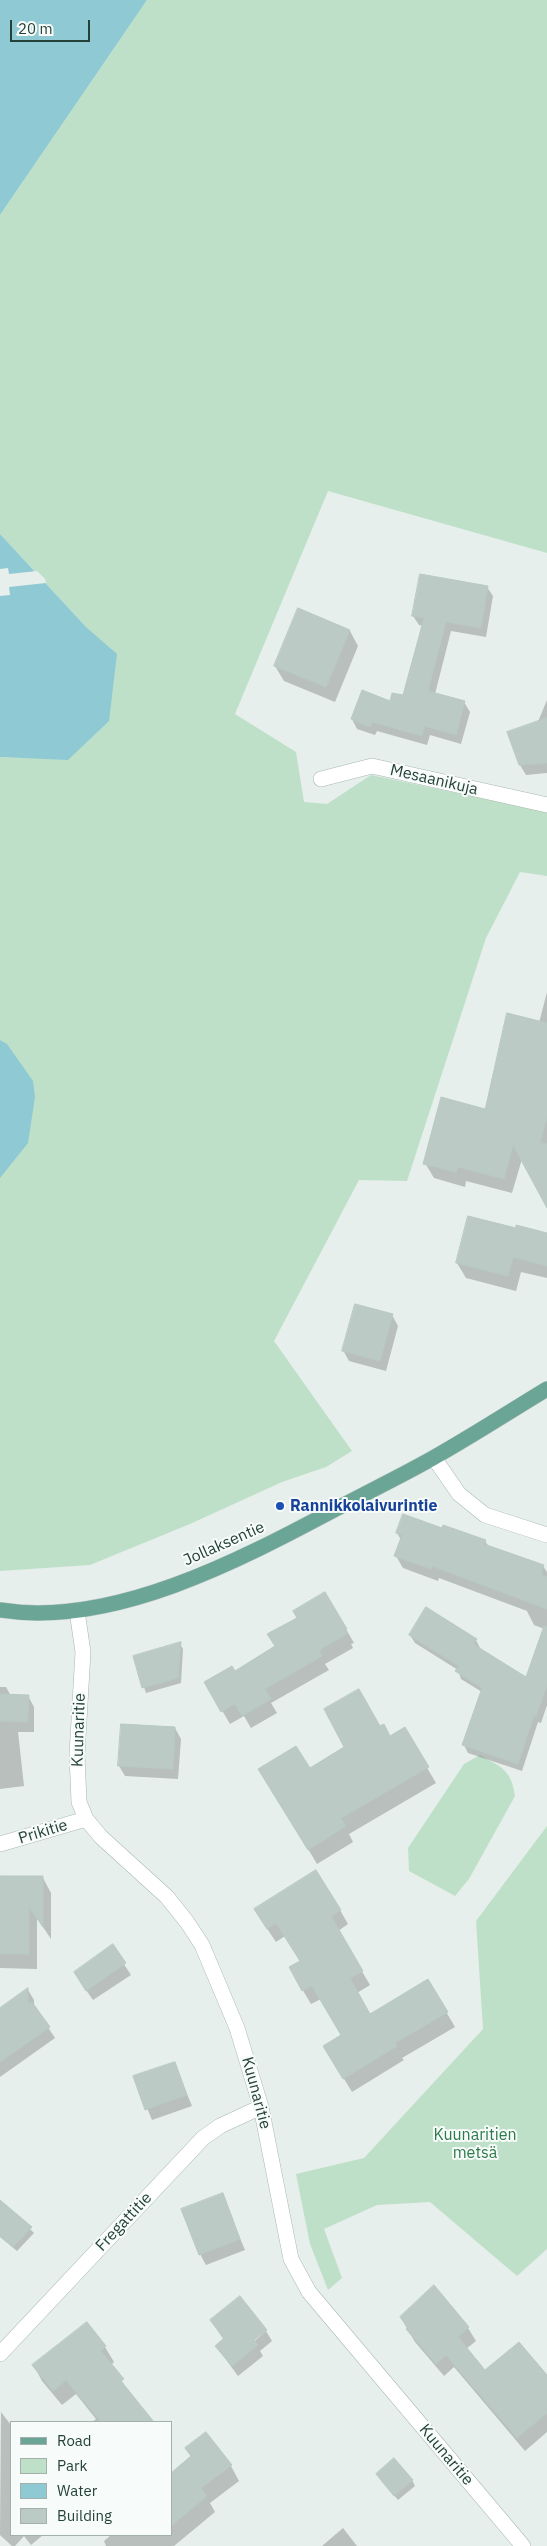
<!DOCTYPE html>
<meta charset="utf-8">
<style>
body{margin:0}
#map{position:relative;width:547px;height:2546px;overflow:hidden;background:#e6efeb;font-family:"IBM Plex Sans",sans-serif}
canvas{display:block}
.legend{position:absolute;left:10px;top:2421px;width:162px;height:115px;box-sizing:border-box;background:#f7fbf9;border:1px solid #a3b1ad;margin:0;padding:6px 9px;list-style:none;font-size:15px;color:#24423a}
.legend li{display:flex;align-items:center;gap:10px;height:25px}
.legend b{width:25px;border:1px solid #a3b1ad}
.scale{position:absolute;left:10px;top:20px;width:80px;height:22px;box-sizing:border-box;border:2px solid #24423a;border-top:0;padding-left:6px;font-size:15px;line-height:18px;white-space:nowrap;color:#24423a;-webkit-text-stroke:4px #f7fbf9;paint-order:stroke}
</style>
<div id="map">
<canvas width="547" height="2546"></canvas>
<ul class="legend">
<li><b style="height:6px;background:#6aa596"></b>Road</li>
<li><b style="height:14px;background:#bfe0c8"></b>Park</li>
<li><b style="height:14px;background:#8ec9d4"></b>Water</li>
<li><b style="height:14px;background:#bbcac4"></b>Building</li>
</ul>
<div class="scale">20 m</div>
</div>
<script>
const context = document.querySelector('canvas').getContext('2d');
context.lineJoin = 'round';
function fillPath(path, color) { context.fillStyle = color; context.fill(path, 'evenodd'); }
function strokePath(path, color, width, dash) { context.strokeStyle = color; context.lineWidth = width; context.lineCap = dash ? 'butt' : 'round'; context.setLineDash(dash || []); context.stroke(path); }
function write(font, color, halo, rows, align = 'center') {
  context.font = font + ' "IBM Plex Sans",sans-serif'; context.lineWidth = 4; context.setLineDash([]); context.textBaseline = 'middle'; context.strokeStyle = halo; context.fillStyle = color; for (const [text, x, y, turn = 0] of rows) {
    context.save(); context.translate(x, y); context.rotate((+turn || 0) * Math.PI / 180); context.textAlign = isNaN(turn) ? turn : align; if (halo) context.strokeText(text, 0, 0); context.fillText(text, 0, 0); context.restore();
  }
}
fillPath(new Path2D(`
 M147 0H547V553L328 491 235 714 296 752 304 802 327 804 371 775 547 812V876L520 872 486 938 407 1181 359 1180 274 1341 352 1451 326 1467 282 1482 190 1524 90 1565 0 1571V757L27 758 87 628 0 534V215Z
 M480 1755C502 1768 511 1769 515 1796L469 1879 455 1896 409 1871 408 1848 464 1764Z
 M547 1826V2249L517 2276 430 2202 377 2205 324 2229 342 2278 328 2290 310 2244 296 2174 364 2158 483 2029 476 1921Z`), '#bfe0c8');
fillPath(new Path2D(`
 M0 0H147L0 215Z
 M0 534 87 628 117 654 109 721 68 760 0 757Z
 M0 1040 7 1044 33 1081 35 1097 28 1143 0 1178Z`), '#8ec9d4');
fillPath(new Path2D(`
 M8 568 9 574 37 571 45 579 46 583 9 587 10 595 0 596V569Z`), '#e6efeb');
fillPath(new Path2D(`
 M487 587 493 596 486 637 451 631 435 694 464 702 470 712 461 744 430 735 427 745 377 731 375 735 357 729 352 719 404 697 423 626 419 625 413 616Z
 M350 631 358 646 335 702 284 681 275 666Z
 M547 700V773L526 775 520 765Z
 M547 992V1206L522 1159 512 1193 466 1181 465 1187 434 1178 425 1163 486 1110 539 1023Z
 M516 1230 547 1234V1278L521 1272 516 1291 466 1278 457 1263Z
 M392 1315 398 1326 386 1371 349 1361 343 1350Z
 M442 1530 485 1541 489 1547 543 1566 547 1572V1630L534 1625 527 1611 439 1578 438 1581 403 1568 396 1556 401 1540 397 1533Z
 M325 1593 354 1643 351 1644 353 1648 325 1664 329 1670 271 1703 277 1713 251 1728 244 1716 230 1724 206 1683 234 1672 276 1647 298 1618Z
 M410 1635 476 1640 480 1648 479 1649 526 1679 547 1668V1705L541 1723 538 1722 522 1771 468 1753 464 1745 482 1692 461 1679 458 1670 415 1643Z
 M180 1644 183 1649 181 1683 146 1693 134 1657Z
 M0 1687H6L11 1696H28L34 1707V1732H18L24 1786 0 1789Z
 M175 1728 181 1739 178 1779 125 1776 119 1766Z
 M380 1728 390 1737 404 1729 436 1783 349 1834 353 1842 317 1864 269 1784 309 1769Z
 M0 1877 43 1878 51 1893V1939L37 1918V1969L0 1968Z
 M340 1910 348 1924 338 1931 370 1985 357 1993 370 2016 428 1981 455 2027 402 2058 404 2060 352 2092 325 2047 343 2036 321 1999 311 2004 298 1982 301 1962 285 1936 276 1942 264 1924Z
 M112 1946 131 1975 93 2000 81 1983Z
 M28 1990 34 2000V2006L55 2038 0 2077V2010Z
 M174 2063 192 2106 152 2120 134 2077Z
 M222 2195 245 2250 206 2265 200 2254Z
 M15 2214 34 2233 17 2251 0 2237V2230Z
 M434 2287 468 2328 476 2341 466 2349 485 2372 519 2344 547 2375V2432L525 2451 454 2367 444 2376 415 2342 401 2318Z
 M211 2321 250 2345 266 2331 272 2341 260 2351 263 2356 238 2376 216 2346 224 2340Z
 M86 2323 105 2347 114 2362 111 2365 131 2395 153 2422H92L96 2419 76 2394 62 2405 42 2381 34 2366Z
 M1 2412 11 2425V2535H43L31 2545 24 2536 15 2546H12L0 2535Z
 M192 2457 231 2466 239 2481 210 2503 215 2512 174 2546H106L104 2541 111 2535H171V2474Z
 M380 2479 412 2480 415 2486 398 2500Z
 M343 2528 357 2546H322Z`), '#0003');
const building = new Path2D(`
 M420 574 488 586 481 628 446 622 428 691 465 701 456 735 425 726 422 736 372 722 370 727 351 719 362 690 390 701 392 693 403 695 424 618 412 616Z
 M298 608 350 630 326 687 274 666Z
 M547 718V763L519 765 507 732Z
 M507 1013 547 1023V1117L540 1143 547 1144V1208L513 1145 504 1179 458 1167 456 1172 423 1164 441 1097 485 1109Z
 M468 1216 516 1228V1225L547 1233V1266L513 1257 508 1276 456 1263Z
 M355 1304 393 1314 380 1361 342 1351Z
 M403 1514 442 1528 443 1525 486 1540 484 1544 544 1565 541 1575 547 1577V1609L432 1566 431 1569 394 1556 402 1535 396 1533Z
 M325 1592 347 1629 345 1630 347 1634 319 1650 322 1656 265 1689 271 1699 242 1716 235 1704 221 1712 204 1682 232 1666 235 1671 275 1646 267 1634 297 1618 293 1611Z
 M426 1607 477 1639 473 1644 526 1677 544 1626 547 1627V1686L536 1716 534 1715 518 1764 462 1745 482 1688 455 1671 459 1666 409 1635Z
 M181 1642 178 1678 142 1688 133 1656Z
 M359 1689 380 1726 384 1724 390 1736 405 1727 429 1767 341 1818 346 1826 308 1850 258 1769 296 1746 310 1768 344 1747 324 1709Z
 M0 1694 29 1695 28 1722 0 1721Z
 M121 1724 175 1727 173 1769 118 1766Z
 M316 1870 341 1910 331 1916 363 1971 350 1978 370 2014 428 1979 448 2012 395 2043 397 2046 343 2079 323 2046 341 2035 312 1986 302 1991 289 1967 300 1961 276 1923 267 1929 254 1909Z
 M0 1876H43V1927L29 1907V1954H0Z
 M113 1944 126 1963 86 1991 74 1972Z
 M28 1988V2004L32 2002 50 2027 0 2062V2008Z
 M175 2062 187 2095 145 2110 133 2076Z
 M223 2193 240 2239 199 2255 181 2209Z
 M0 2200 32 2227 13 2247 0 2236Z
 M434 2285 469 2327 458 2337 485 2370 519 2342 547 2375V2413L517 2438 446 2355 436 2364 406 2329 408 2327 400 2317Z
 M240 2296 267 2330 254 2340 258 2345 232 2366 215 2346 224 2338 210 2320Z
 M87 2322 106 2346 101 2351 124 2379 121 2381 154 2422H101L66 2380 53 2391 32 2365Z
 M206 2432 232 2465 201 2488 207 2496 171 2526V2473L191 2456 185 2448Z
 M394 2458 413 2480 394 2496 376 2474Z`);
fillPath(building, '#bbcac4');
strokePath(building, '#b8c9c2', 1);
const minor = new Path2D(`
 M321 779 372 766 547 805
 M434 1458 459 1494 485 1515 547 1535
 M77 1611 83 1652 77 1755 79 1802 86 1819 101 1837 167 1897 187 1922 202 1945 237 2028 261 2107 291 2259 309 2292 523 2546
 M0 1844 86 1819
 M0 2354 203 2138 220 2126 261 2107`);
const major = new Path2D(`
 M0 1610C112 1628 240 1560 336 1509 368 1492 401 1476 433 1458 472 1436 509 1412 547 1389`);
strokePath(minor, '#a8b8b2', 16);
strokePath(major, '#c2cac8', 16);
strokePath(minor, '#fff', 15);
strokePath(major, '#6aa596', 15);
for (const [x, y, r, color] of [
 [280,1506,5,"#1a4fb4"]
]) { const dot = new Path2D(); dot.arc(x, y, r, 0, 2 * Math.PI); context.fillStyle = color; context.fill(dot); strokePath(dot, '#f7fbf9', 2); }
write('16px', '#24423a', '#f7fbf9', [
 ["Mesaanikuja",434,780,13],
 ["Jollaksentie",224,1544,-24],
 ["Kuunaritie",79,1730,-88],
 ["Prikitie",43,1832,-17],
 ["Kuunaritie",256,2093,75],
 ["Fregattitie",124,2222,-47],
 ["Kuunaritie",446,2455,50]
]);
write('bold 16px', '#164399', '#f7fbf9', [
 ["Rannikkolaivurintie",290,1506]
], 'left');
write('16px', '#2d7a4b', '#f7fbf9', [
 ["Kuunaritien",475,2135],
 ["metsä",475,2153]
]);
</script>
